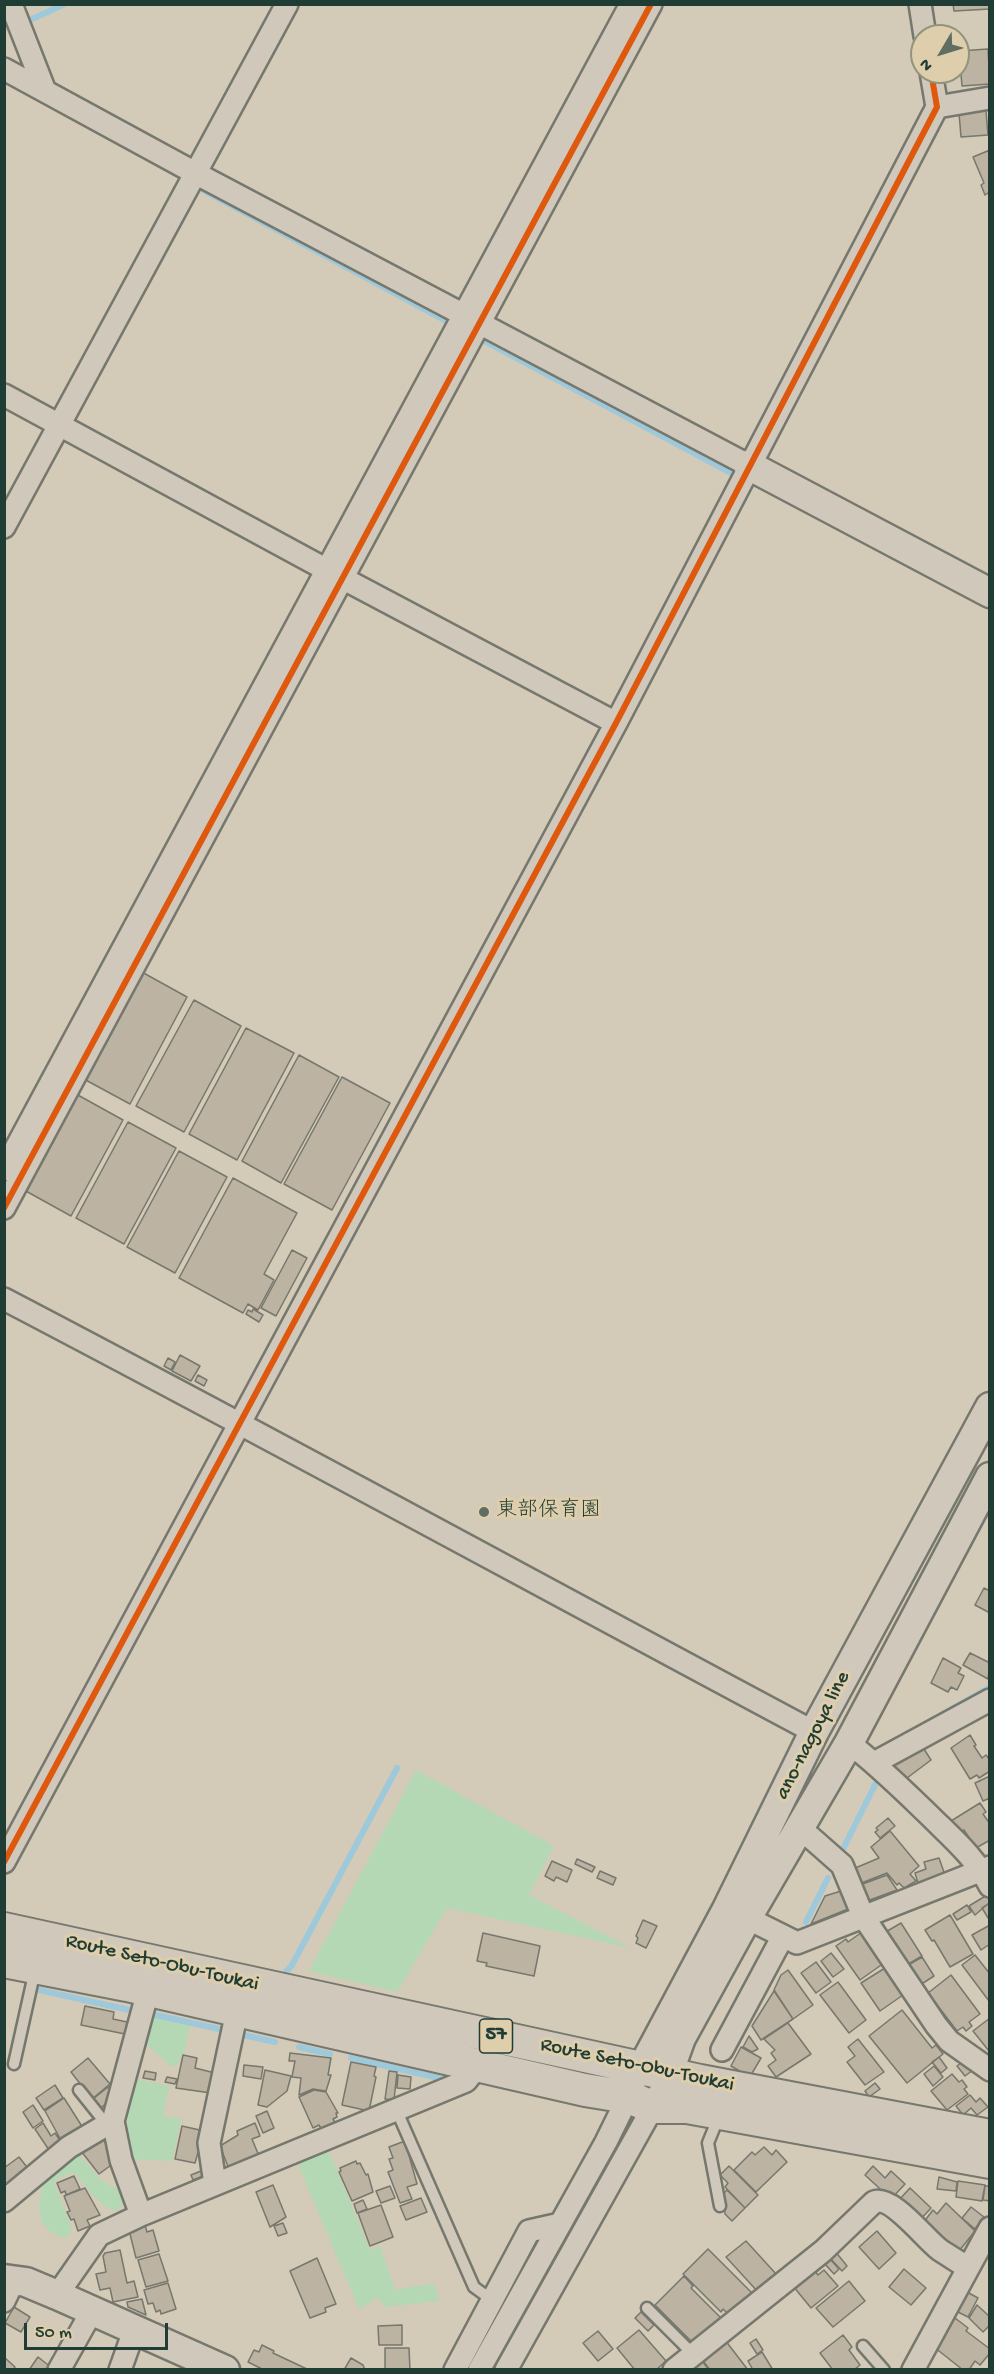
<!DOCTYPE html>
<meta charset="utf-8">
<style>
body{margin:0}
#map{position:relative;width:994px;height:2374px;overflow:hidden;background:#d3cab7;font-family:"Gochi Hand",sans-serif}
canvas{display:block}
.frame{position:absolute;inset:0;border:6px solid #1f3d34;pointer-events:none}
.north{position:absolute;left:910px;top:24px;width:60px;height:60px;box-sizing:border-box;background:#dfceab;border:2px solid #92947b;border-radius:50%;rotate:232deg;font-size:16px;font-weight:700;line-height:24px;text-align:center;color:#1f3d34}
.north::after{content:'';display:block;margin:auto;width:21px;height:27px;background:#5e6e62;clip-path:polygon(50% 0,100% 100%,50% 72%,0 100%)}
.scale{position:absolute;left:24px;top:2323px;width:144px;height:27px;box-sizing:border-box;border:3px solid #1f3d34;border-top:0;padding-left:8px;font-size:18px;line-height:21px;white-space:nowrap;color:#1f3d34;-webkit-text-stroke:4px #dfceab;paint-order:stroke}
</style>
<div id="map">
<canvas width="994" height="2374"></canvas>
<div class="frame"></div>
<div class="north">N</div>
<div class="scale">50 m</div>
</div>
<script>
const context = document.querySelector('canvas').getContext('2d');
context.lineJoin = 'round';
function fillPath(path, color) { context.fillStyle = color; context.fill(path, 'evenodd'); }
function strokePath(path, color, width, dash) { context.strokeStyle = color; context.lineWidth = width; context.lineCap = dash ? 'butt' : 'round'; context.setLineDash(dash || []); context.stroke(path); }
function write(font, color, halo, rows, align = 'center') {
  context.font = font + ' "Gochi Hand","Klee One",sans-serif'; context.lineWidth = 6; context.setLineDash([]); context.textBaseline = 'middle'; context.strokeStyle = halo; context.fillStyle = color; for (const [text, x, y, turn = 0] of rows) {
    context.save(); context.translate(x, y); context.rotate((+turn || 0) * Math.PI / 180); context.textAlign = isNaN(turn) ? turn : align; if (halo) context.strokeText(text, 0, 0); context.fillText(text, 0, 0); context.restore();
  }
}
fillPath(new Path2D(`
 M416 1770 554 1846 529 1895 631 1948 447 1908 397 1992 309 1971Z
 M149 2016 190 2026 184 2053 181 2055 177 2066H171L143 2041Z
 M132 2078 169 2086 163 2115 181 2119 172 2161 128 2159 122 2118Z
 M328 2149 370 2250 380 2246 395 2290 434 2283 439 2301 384 2307 379 2297 359 2309 297 2162Z
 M75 2150 102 2181 122 2192 124 2204 116 2211C102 2209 84 2185 76 2174 70 2172 58 2178 54 2183L72 2228 66 2238C30 2230 39 2199 46 2172Z`), '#b4d8b4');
strokePath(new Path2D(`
 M32 19 65 4
 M203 190 452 324
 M481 339 731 473
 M941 1715 990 1687
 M843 1849 878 1779
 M806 1922 828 1878
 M286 1972 292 1965 397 1768
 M39 1990 134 2011
 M151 2014 228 2031
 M239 2034 275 2042
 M299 2047 330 2054
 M351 2058 439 2078`), '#9ec9da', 6);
const building = new Path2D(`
 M953 4H990V9L954 11Z
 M988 49 990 84 962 86 959 51Z
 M986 111 988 135 961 137 959 113Z
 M990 150V197L988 193 985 195 981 185 984 183 973 157Z
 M140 971 187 997 130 1104 82 1078Z
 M194 1000 241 1026 184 1132 136 1106Z
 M246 1028 294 1053 237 1160 189 1134Z
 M299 1055 339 1077 281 1183 242 1161Z
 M342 1077 390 1103 332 1210 284 1184Z
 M76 1094 123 1120 71 1216 24 1190Z
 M128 1122 176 1148 124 1244 76 1218Z
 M179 1151 227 1177 175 1273 127 1247Z
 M233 1178 297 1213 264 1274 274 1280 258 1310 248 1304 243 1313 179 1278Z
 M292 1250 307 1258 276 1316 261 1308Z
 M253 1309 263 1315 259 1322 246 1314 248 1310 252 1312Z
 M180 1355 200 1366 191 1381 172 1371Z
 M168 1358 175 1362 171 1370 164 1366Z
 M198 1375 207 1380 204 1386 195 1381Z
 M984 1588 990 1591V1613L975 1605Z
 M970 1653 990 1663 988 1679 963 1665Z
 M943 1658 961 1668 958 1673 964 1676 957 1690 951 1687 948 1692 931 1683Z
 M970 1735 976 1745 974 1746 982 1758 986 1755 990 1760V1771L979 1778 977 1775 970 1779 951 1748Z
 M922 1746 931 1760 903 1781 892 1765Z
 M990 1776V1798L983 1801 975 1783Z
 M980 1803 986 1812 983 1814 990 1824V1840L976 1848 964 1830 959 1833 951 1821Z
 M888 1818 895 1826 880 1838 875 1832 878 1830 876 1828Z
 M890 1831 919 1866 910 1874 916 1881 904 1888 899 1883 897 1885 887 1873 859 1884 853 1869 879 1858 871 1847Z
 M939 1858 945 1875 918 1883 915 1873 926 1869 924 1862Z
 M577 1859 595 1867 592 1872 575 1864Z
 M552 1861 572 1870 567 1882 556 1877 554 1881 545 1876Z
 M600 1871 616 1878 613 1885 597 1878Z
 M887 1875 897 1890 867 1901 860 1885Z
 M841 1891 848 1909 811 1924 825 1896Z
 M987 1895 990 1902 975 1915 969 1906Z
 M990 1903V1921L982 1908Z
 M967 1905 971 1912 957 1920 953 1914Z
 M950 1915 973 1954 950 1967 934 1940 932 1941 925 1930Z
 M643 1920 657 1926 646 1948 636 1943 638 1938 636 1936Z
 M901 1923 922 1956 905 1966 884 1933Z
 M990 1925V1944L981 1950 972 1935Z
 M862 1932 884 1963 860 1980 836 1946 846 1939 848 1942Z
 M483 1933 540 1946 534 1976 486 1966 487 1963 477 1961Z
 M831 1953 844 1969 833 1977 821 1961Z
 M975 1955 990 1974 989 2001 962 1965Z
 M922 1957 934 1976 917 1987 905 1967Z
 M816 1962 831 1982 816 1993 801 1973Z
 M885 1968 903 1995 880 2011 861 1983Z
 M788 1970 813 2005 793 2019 774 1990 781 1975Z
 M951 1975 980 2014 969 2022 972 2026 966 2031 963 2027 957 2031 928 1993Z
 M838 1982 866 2020 849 2033 820 1995Z
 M774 1991 793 2019 761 2040 752 2026Z
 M85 2006 114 2012 113 2019 127 2022 125 2034 81 2025Z
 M902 2010 932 2048 936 2045 943 2054 907 2083 869 2036Z
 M990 2018V2051H989L973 2031Z
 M788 2023 811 2054 776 2077 768 2066 776 2060 771 2053 775 2050 764 2039Z
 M749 2036 758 2049 752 2052 743 2047Z
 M858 2039 884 2072 865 2085 847 2062 855 2056 848 2047Z
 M741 2047 761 2058 751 2075 743 2073 731 2066Z
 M290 2053 331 2058 328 2075H331L326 2091 313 2089 299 2095 301 2078 292 2077 295 2061H289Z
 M183 2055 197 2058 195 2068 215 2073 211 2093 176 2088Z
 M939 2057 947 2068 941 2073 932 2062Z
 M88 2058 110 2084 92 2099 71 2072Z
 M351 2062 376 2067 374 2076 376 2077 369 2111 342 2105Z
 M962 2062 973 2070 965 2076 957 2066Z
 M244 2065 263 2067 261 2079 243 2076Z
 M934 2066 943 2077 933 2086 924 2074Z
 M265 2070 291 2076 287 2091 267 2107 258 2105Z
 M145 2071 156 2073 155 2080 143 2078Z
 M389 2071 397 2072 394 2100 385 2099Z
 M952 2074 959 2082 962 2080 967 2087 964 2089 968 2094 947 2110 931 2091Z
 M398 2075 411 2077 410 2089 397 2088Z
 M167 2077 177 2079 175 2084 165 2082Z
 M875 2083 880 2089 869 2097 865 2091Z
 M55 2085 63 2098 44 2110 36 2098Z
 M108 2087 113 2093 111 2099 101 2108 93 2099Z
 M314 2090 326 2092 338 2113H336L337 2117 333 2119 336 2124 322 2130 319 2125 313 2128 299 2097Z
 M970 2095 976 2102 980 2098 988 2107 977 2115 971 2108 963 2115 956 2106Z
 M64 2098 83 2128 62 2142 45 2111Z
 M33 2105 43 2121 33 2128 23 2112Z
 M267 2111 274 2128 263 2133 256 2116Z
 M43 2123 51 2136 55 2133 63 2145 51 2153 35 2129Z
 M255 2123 260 2136 252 2139 259 2156 229 2169 220 2146 238 2135 237 2131Z
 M182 2126 204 2131 195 2163 175 2159Z
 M100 2135 108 2145 106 2147 111 2153 108 2155 114 2163 99 2174 81 2151Z
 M405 2141 417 2184 407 2187 412 2199 400 2203 388 2172 393 2170 389 2159 393 2158 389 2147Z
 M764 2147 772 2155 776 2150 787 2162 756 2192 734 2170 752 2152 755 2155Z
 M19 2157 30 2171 8 2191 4 2186V2168Z
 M356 2161 357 2164 360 2163 366 2175 368 2174 373 2192 352 2201 339 2172 341 2171 340 2168Z
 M729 2166 758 2195 745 2208 725 2187 728 2183 720 2175Z
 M873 2166 885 2178 891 2171 905 2184 891 2199 865 2175Z
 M201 2171 203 2176 193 2180 191 2175Z
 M74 2176 80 2189 66 2195 65 2191 61 2193 57 2183Z
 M939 2177 957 2182 956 2191 937 2189Z
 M958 2181 985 2185 982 2201 956 2197Z
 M273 2185 286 2217 270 2227 256 2192Z
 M390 2186 395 2198 381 2203 376 2191Z
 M985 2186H990V2201L983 2200Z
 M85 2188 100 2215 87 2220 90 2226 78 2231 74 2219 71 2220 67 2212 70 2211 64 2196Z
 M910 2188 931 2208 919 2221 898 2201Z
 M727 2190 745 2208 732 2221 725 2214 724 2193Z
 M421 2198 427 2212 406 2220 400 2206Z
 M363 2200 367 2209 357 2213 354 2204Z
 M946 2203 975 2231 959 2251 938 2234 935 2237 923 2223 933 2210 937 2214Z
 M381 2205 393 2237 370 2246 358 2213Z
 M971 2207 984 2217 975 2229 962 2218Z
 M283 2223 287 2233 278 2236 274 2226Z
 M145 2225 147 2232 153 2230 159 2251 136 2258 129 2230Z
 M877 2231 896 2253 879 2269 859 2247Z
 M746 2241 777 2275 758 2292 726 2257Z
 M708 2249 752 2293 730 2316 723 2309 721 2312 683 2274Z
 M120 2250 127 2283 134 2281 138 2297 113 2302 110 2288 100 2290 96 2274 106 2272 103 2256 105 2253Z
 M835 2251 847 2266 842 2271 829 2257Z
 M159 2254 168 2281 146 2287 138 2260Z
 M317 2258 336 2304 325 2308 326 2312 310 2318 290 2271Z
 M829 2258 839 2269 834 2274 824 2263Z
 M812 2267 818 2275 824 2270 838 2286 811 2308 793 2286Z
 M904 2269 926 2288 911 2305 889 2287Z
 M684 2276 693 2286 691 2288 722 2319 695 2345 655 2305Z
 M849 2281 865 2301 833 2327 816 2308Z
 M168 2283 176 2309 161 2314 160 2310 156 2312 153 2303 148 2304 144 2290Z
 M967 2292 978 2298 968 2317 956 2311Z
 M142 2299 146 2315 128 2307 127 2302Z
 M977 2305 990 2317V2325L983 2332 969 2318Z
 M14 2307 30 2317 21 2332 5 2323Z
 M641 2312 654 2325 648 2331 635 2318Z
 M955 2318 968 2328 966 2331 990 2349V2353L980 2365 975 2361 969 2370H963L934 2347Z
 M402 2325V2345H379L378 2326Z
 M639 2330 666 2361 656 2370H635L617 2348Z
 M598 2331 613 2349 598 2361 583 2343Z
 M843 2335 852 2347 849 2350 860 2365 854 2370H833L820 2353Z
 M756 2339 763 2350 757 2354 750 2343Z
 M725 2340 748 2370H710L701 2358Z
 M262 2345 274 2351 273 2353 309 2370H264L248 2362 254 2350 259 2352Z
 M385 2348H409L410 2370H385Z
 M762 2352 773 2370H753L748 2361Z
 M4 2357 15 2367 13 2370H4Z
 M38 2357 52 2368 51 2370H29Z
 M351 2358 363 2365 365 2370H344Z
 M702 2361 709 2370H691Z`);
fillPath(building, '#bcb3a3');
strokePath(building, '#76776d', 1.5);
const lane = new Path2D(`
 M14 2064 35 1970
 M79 2090 107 2125
 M396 2109 474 2287 492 2300
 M719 2116 708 2143 720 2206
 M647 2308 693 2354
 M863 2346 884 2370`);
const street = new Path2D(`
 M11 4 45 91
 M920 4 925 36
 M4 69 197 174 748 465
 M937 107 990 98
 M4 395 327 570 616 723
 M4 527 287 4
 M4 1170 631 4
 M4 1208 651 4
 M4 1299C276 1441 544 1588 814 1732
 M849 1743C878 1765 903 1790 929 1815 951 1837 976 1858 990 1886
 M874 1763 990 1700
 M800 1828 842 1865 863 1916 936 2025 949 2041 990 2070
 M4 1862 616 723 937 107 931 72
 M747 1918 797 1943 990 1867
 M722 2050 783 1936
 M215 2184 209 2143 237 2011
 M4 2201 69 2147 113 2121
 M141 2215 121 2160 113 2121 148 1991
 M57 2295 99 2235 141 2215 466 2081 478 2066
 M4 2301 14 2280
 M59 2370 92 2311
 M120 2370 135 2328
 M455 2370 529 2231 560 2224
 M479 2370 606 2142 634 2085
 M506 2370 653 2107 668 2074
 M674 2370 823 2251 874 2202C892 2195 925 2239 940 2250 949 2256 959 2262 968 2268
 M913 2370 990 2228`);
const secondary = new Path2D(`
 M748 465 990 593
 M642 2068 727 1909 814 1732 990 1407
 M668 2074 681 2038 747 1918 849 1743 990 1477
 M4 2279 26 2282 57 2295 225 2370`);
const primary = new Path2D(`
 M4 1929 700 2081 990 2136
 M4 1961 127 1985 585 2090 628 2097 653 2107H687L990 2162`);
strokePath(lane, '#76776d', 15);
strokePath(street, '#76776d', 26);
strokePath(secondary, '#76776d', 33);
strokePath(primary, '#76776d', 36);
strokePath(lane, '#cfc8bb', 10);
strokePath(street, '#cfc8bb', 21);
strokePath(secondary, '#cfc8bb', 28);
strokePath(primary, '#cfc8bb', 32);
strokePath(new Path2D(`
 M4 1208 651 4
 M4 1862 616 723 937 107 931 72`), '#de580e', 6);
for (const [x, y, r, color] of [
 [484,1512,6,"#5e6e62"]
]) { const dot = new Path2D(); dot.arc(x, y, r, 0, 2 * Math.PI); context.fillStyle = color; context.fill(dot); strokePath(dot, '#dfceab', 2); }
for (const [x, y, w] of [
 [496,2036,33]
]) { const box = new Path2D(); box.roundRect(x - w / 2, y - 17, w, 34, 4.5); context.fillStyle = '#dfceab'; context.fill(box); strokePath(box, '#1f3d34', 1.5); }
write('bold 20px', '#1f3d34', null, [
 ["57",496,2036]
]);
write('21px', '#1f3d34', '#dfceab', [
 ["東部保育園",496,1512]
], 'left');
write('21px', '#1f3d34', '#dfceab', [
 ["ano-nagoya line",814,1736,-63],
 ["Route Seto-Obu-Toukai",162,1964,13],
 ["Route Seto-Obu-Toukai",637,2066,12]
]);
</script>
